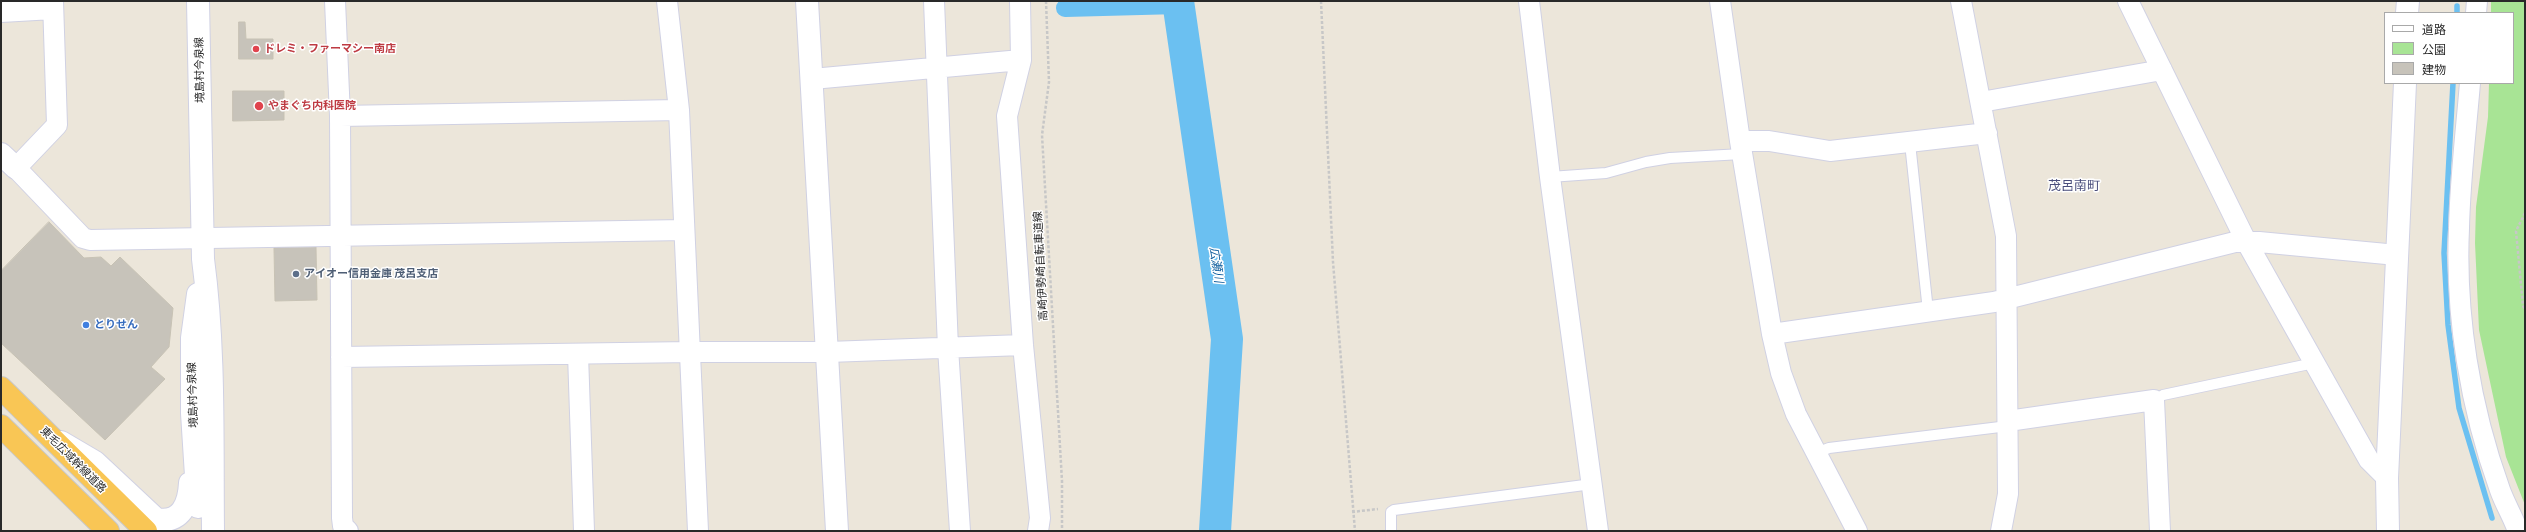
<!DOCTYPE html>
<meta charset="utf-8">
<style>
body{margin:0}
#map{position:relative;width:2526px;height:532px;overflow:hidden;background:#ece6da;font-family:Rubik,"Noto Sans JP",sans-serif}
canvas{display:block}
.frame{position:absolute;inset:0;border:2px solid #292929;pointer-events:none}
.legend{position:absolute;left:2384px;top:12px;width:130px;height:72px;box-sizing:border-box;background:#fff;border:1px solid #a9a9a9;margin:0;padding:5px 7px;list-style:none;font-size:12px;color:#292929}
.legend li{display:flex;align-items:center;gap:8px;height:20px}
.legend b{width:20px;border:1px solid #a9a9a9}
</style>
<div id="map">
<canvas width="2526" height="532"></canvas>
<div class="frame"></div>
<ul class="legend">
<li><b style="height:5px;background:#fff"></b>道路</li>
<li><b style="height:11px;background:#a8e495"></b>公園</li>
<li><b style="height:11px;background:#c7c3ba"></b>建物</li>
</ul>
</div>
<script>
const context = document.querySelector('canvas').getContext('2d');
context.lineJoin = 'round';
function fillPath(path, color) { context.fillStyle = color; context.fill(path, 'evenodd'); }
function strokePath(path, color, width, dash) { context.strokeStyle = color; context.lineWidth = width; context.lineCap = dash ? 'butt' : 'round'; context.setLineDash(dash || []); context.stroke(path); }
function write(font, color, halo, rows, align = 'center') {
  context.font = font + ' Rubik,"Noto Sans JP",sans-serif'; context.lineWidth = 3; context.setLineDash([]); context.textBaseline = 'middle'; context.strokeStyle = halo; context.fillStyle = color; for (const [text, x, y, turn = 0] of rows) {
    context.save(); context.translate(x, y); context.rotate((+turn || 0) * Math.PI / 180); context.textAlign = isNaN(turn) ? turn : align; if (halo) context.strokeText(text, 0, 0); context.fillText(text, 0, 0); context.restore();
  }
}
fillPath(new Path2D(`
 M2491 1H2525V505L2506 457 2479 330 2475 243 2476 207 2488 117 2489 83H2513V13H2491Z`), '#a8e495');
strokePath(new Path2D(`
 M2457 13V6
 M2453 83 2444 253 2448 325 2459 408 2492 518`), '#6bc0f1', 5.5);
strokePath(new Path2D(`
 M1065 8 1179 5`), '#6bc0f1', 18);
strokePath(new Path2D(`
 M1178 1 1227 339 1215 531`), '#6bc0f1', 32);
const building = new Path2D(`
 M239 22H245L246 39H273V59H239Z
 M233 91H284V120L233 121Z
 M49 222 84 258 101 257 111 266 120 257 173 308 169 347 151 367 165 379 105 440 1 343V271Z
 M316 247 317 300 275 301 274 248Z`);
fillPath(building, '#c7c3ba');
strokePath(building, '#c7c2b4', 1);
const service = new Path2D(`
 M1910 143 1928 311
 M1550 177 1606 173 1646 162 1670 158 1742 154
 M2154 400 2163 395 2314 363
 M1816 453 1829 448 2008 426
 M1391 531V512L1394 510 1592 484`);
const minor = new Path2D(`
 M53 1 57 125 16 168 83 238 90 240 684 230
 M335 1 340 116 342 518 343 526 348 531
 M667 1 679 110 698 531
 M934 1 948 348 960 531
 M1020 1 1021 60 1007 116 1023 345 1040 518 1038 531
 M1529 1 1550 177 1598 531
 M1720 1 1740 141 1772 334 1781 373 1796 414 1857 531
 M1961 1 2006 236 2008 494 2001 531
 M2128 1 2246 241 2369 460 2387 478
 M1 12 53 9
 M2476 13 2477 1
 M812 79 1021 60
 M2470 83C2466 131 2460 180 2459 228 2455 315 2470 407 2500 490 2505 504 2513 517 2518 531
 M1981 102 2162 70
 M340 116 679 110
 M1740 141H1769L1830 151 1987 133
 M1772 334 1994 302 2235 242H2259L2397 255
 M578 354 584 531
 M341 357 691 352H828L1023 345
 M2008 421 2154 400 2160 531`);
const tertiary = new Path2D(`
 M807 1 837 531
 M2407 13 2408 1
 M1 154 16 168
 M2388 531 2387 478 2405 83`);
const secondary = new Path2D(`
 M198 1 203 259C215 349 212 441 213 531
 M61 442 95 462 156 519C181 524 189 504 190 483
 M198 507 192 413V338L198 294`);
const trunk = new Path2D(`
 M1 388 146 531
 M1 426 108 531`);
strokePath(service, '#d0d1e3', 12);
strokePath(minor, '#d0d1e3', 22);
strokePath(tertiary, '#d0d1e3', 24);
strokePath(secondary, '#d0d1e3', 24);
strokePath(trunk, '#c7c7c7', 24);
strokePath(new Path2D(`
 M1046 1 1049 82 1042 135 1062 481V531
 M1321 1 1333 262 1355 531
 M2525 213 2516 231 2523 306 2525 310
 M1352 512 1378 509`), '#c7c7c7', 2.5, [3, 2]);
strokePath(service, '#fff', 10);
strokePath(minor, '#fff', 20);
strokePath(tertiary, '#fff', 22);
strokePath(secondary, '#fff', 22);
strokePath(trunk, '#f9c655', 22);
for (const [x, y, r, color] of [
 [256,49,4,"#e0444e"],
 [259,106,5,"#e0444e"],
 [296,274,4,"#5c6f8a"],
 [86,325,4,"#3f7fe0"]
]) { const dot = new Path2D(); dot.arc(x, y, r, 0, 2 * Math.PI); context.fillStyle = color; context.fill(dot); strokePath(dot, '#fff', 1.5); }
write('bold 11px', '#be3a42', '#fff', [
 ["ドレミ・ファーマシー南店",264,49],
 ["やまぐち内科医院",268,106]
], 'left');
write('11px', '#292929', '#fff', [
 ["境島村今泉線",200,70,-91],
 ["高崎伊勢崎自転車道線",1041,266,-93],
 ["境島村今泉線",193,395,-92],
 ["東毛広域幹線道路",73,460,45]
]);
write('bold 11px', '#4e5e75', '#fff', [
 ["アイオー信用金庫 茂呂支店",304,274]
], 'left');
write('bold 11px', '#366cbe', '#fff', [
 ["とりせん",94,325]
], 'left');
write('italic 12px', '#0b5b9c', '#fff', [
 ["広瀬川",1216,265,82]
]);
write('13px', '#494d7b', '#fff', [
 ["茂呂南町",2074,186]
]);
</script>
